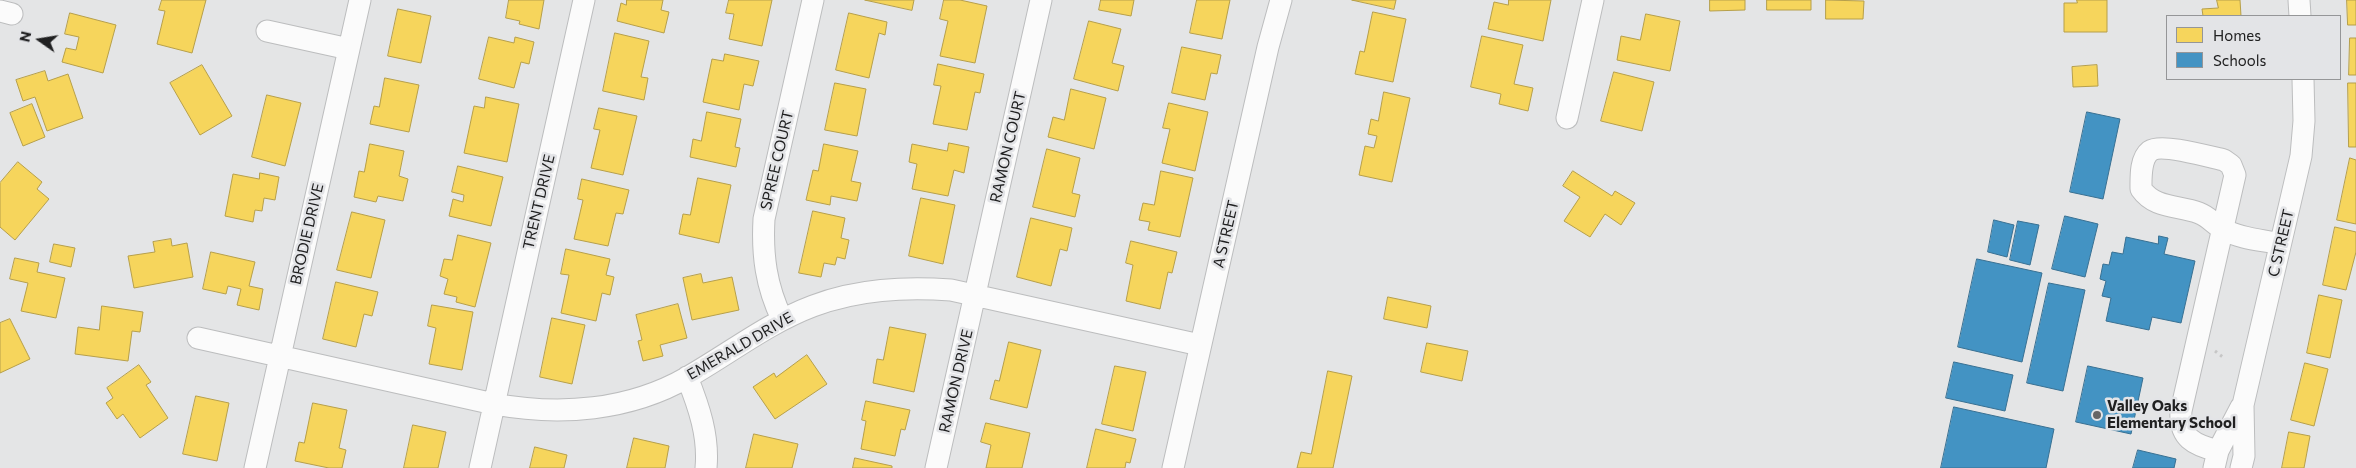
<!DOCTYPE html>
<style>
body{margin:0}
#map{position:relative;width:2356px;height:468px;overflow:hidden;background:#e4e5e6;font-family:Commissioner,sans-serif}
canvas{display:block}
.legend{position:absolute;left:2166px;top:15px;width:175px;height:65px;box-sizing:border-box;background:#e3e4e7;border:1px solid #959698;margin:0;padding:6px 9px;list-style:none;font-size:15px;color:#202021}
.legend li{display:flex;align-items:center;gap:10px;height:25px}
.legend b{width:25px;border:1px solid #959698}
.north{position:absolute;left:15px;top:15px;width:50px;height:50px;-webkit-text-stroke:4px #e3e4e7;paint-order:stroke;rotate:283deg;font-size:14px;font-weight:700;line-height:20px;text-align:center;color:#202021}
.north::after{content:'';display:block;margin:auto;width:18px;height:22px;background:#202021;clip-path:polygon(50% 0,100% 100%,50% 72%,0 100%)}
</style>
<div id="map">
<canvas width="2356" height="468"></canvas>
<ul class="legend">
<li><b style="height:14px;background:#f6d55c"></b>Homes</li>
<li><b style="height:14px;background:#4393c3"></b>Schools</li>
</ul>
<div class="north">N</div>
</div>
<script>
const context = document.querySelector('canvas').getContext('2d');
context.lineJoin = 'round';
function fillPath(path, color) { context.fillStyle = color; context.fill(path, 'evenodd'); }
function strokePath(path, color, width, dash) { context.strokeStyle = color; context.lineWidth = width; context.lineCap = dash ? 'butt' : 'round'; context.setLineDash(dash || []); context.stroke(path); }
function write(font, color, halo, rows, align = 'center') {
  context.font = font + ' Commissioner,sans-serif'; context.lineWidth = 5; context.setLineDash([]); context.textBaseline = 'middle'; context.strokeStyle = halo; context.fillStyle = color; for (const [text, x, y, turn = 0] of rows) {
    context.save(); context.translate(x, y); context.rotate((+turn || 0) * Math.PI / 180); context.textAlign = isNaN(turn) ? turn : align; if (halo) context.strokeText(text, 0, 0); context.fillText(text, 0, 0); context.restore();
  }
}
const homes = new Path2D(`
 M162 0H206L192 53 157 44 165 11 159 10Z
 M509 0H544L539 29 519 24 520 21 506 18Z
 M627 0H663L661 10 669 12 664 33 617 21 621 3 626 5Z
 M729 0H772L762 46 729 39 734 14 726 13Z
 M865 0H914L912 10Z
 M944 0H960L987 6 975 63 940 56 948 21 940 19Z
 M1101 0H1134L1131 16 1099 10Z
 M1197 0H1230L1222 39 1190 33Z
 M1352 0H1396L1394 9Z
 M1509 0H1551L1543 41 1488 29 1494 2 1508 5Z
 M1710 0H1745V10L1710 11Z
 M1767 0H1811V10H1767Z
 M1826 0 1864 1 1863 19H1826Z
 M2077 0H2107V32H2064V3H2077Z
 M2217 0H2240L2241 16H2203L2202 9 2218 8Z
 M2347 0H2356V25H2348Z
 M398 9 431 16 421 63 388 56Z
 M1373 12 1406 19 1393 82 1355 74 1360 51 1364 52Z
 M70 13 116 25 103 73 62 62 66 48 76 50 79 37 65 34Z
 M849 13 887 22 885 35 879 33 869 78 836 70Z
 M1646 14 1680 21 1670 71 1617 60 1621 36 1640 40Z
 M1089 21 1121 29 1112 63 1124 66 1118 91 1074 79Z
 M615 33 649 41 641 77 648 78 644 100 603 91Z
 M1482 36 1523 45 1514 84 1533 88 1528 111 1499 104 1501 94 1471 87Z
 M489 37 514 43 515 37 534 42 529 64 521 62 514 88 479 79Z
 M2350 38H2356V75H2349Z
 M1182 47 1221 55 1217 74 1211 73 1205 100 1172 93Z
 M725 54 759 61 753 86 744 84 739 110 703 102 712 59 723 61Z
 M938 64 984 74 980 93 975 92 967 130 933 124 941 86 934 85Z
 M202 65 232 116 200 135 170 83Z
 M2097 65 2098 86 2073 87 2072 67Z
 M45 71 48 81 68 74 83 118 47 131 35 97 23 101 16 80Z
 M1614 72 1654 82 1642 131 1601 121Z
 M385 78 419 85 409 132 370 124 374 106 379 107Z
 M835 83 866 89 857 136 825 130Z
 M2348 83H2356V147H2349Z
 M1071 89 1106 98 1094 149 1048 137 1053 117 1064 120Z
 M1384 92 1410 98 1392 182 1359 175 1365 146 1374 148 1377 136 1368 134 1371 119 1378 121Z
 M267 95 301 103 285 166 252 157Z
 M486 97 519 104 507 162 464 153 474 106 484 108Z
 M1169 103 1208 112 1195 171 1162 163 1170 129 1163 128Z
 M32 104 45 137 23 146 10 113Z
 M599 108 637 116 623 175 591 168 600 130 594 129Z
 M707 112 741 119 735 147 740 148 736 167 690 157 693 139 701 141Z
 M949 143 969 147 964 173 954 170 948 196 912 189 917 164 909 162 912 144 947 151Z
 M370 144 404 151 399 176 408 179 403 201 378 196 376 202 354 197 359 171 364 172Z
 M824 144 858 151 851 181 861 183 857 201 831 196 830 205 806 200 813 170 818 171Z
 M1047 149 1080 158 1072 193 1080 195 1075 217 1033 207Z
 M2350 158 2356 160V224L2337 220Z
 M18 162 42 182 37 189 49 199 15 240 0 227V183Z
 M458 166 503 177 491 226 449 216 453 199 463 202 464 195 452 192Z
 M1161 171 1193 178 1180 237 1148 230 1150 222 1139 220 1143 203 1154 205Z
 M1573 171 1612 196 1615 191 1635 203 1621 225 1605 214 1590 237 1564 221 1580 197 1563 186Z
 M260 173 279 177 275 200 264 198 262 211 255 210 253 222 225 216 233 174 259 179Z
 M698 178 731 185 719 243 679 234 683 214 690 215Z
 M582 179 629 190 623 214 616 213 608 246 574 239 583 200 578 199Z
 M921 198 955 205 943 264 909 256Z
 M813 211 845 218 841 238 849 240 845 259 837 257 835 265 824 263 821 277 799 273Z
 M352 212 385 220 371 278 337 270Z
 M1031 218 1072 228 1067 251 1060 249 1051 286 1017 277Z
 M2335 227 2356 232V252L2346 290 2323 285Z
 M458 235 491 243 475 307 456 302 457 297 444 294 448 279 440 276 444 259 452 260Z
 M171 239 172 246 187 243 193 277 134 288 128 256 155 252 153 242Z
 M1131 241 1177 252 1172 273 1168 272 1160 309 1126 301 1133 265 1126 263Z
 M54 244 75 248 71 267 50 262Z
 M566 249 610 259 606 275 614 277 610 295 602 293 596 321 561 313 569 275 561 274Z
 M211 252 255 262 249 286 263 289 259 310 237 305 241 289 228 286 226 294 203 289Z
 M15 258 39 263 37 272 65 278 56 318 21 311 28 283 10 279Z
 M701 274 703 283 732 277 739 310 692 320 683 278Z
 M336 282 378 292 372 316 364 314 356 347 323 339Z
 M2319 295 2342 300 2330 358 2307 353Z
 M1388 297 1431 306 1427 328 1384 319Z
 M678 304 687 338 660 345 663 356 643 361 638 341 642 340 636 315Z
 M432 305 473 312 462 370 429 364 436 328 428 326Z
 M102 306 143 312 140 332 132 331 128 361 75 354 78 327 99 330Z
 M552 318 585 325 572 384 540 377Z
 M10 319 30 359 0 373V323Z
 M890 327 926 334 914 392 873 383 877 359 883 360Z
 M1009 342 1041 350 1027 408 990 399 995 380 999 381Z
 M1427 343 1468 351 1462 381 1421 372Z
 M807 355 827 384 775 419 753 387 774 373 776 377Z
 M2305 363 2328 369 2314 426 2291 420Z
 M139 365 151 382 146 385 168 418 140 438 123 414 117 419 106 403 113 398 107 388Z
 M1115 366 1146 372 1133 431 1102 424Z
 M1328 371 1352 376 1333 468H1297L1301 452 1311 454Z
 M196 396 229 403 217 461 183 454Z
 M866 401 910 410 905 430 901 429 895 456 861 449 866 421 862 420Z
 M313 403 347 410 339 448 346 450 342 468H329L295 461 299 442 304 443Z
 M986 423 1030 433 1022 468H986L991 445 981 442Z
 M413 425 446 432 438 468H404Z
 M1096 429 1136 439 1130 463 1126 462 1125 468H1087Z
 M2289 432 2310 436 2304 468H2282Z
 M754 434 798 444 792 468H746Z
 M634 438 669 446 665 468H627Z
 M535 447 567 455 564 468H530Z
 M855 458 892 466V468H853Z`);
fillPath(homes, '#f6d55c');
strokePath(homes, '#b69f4a', 1);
const schools = new Path2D(`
 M2087 112 2120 119 2103 199 2070 192Z
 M2065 216 2098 224 2085 277 2052 269Z
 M1994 220 2014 225 2007 257 1988 252Z
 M2018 221 2039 225 2030 265 2010 260Z
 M2159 236 2168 238 2164 254 2195 261 2181 323 2152 317 2149 330 2106 321 2111 298 2102 296 2106 281 2100 279 2103 264 2109 265 2112 252 2123 254 2126 237 2158 244Z
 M1977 259 2042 273 2022 362 1958 347Z
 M2049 283 2085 290 2063 391 2027 383Z
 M1954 362 2013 375 2005 411 1946 398Z
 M2088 366 2143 378 2131 434 2076 422Z
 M1954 407 2054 429 2046 468H1941Z
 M2138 450 2176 459 2174 468H2133Z`);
fillPath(schools, '#4393c3');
strokePath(schools, '#387092', 1);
const minor = new Path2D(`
 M2299 0 2300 16
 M0 11 12 14
 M267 31 349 49
 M1567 118 1593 0
 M782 319C766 286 762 255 764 219L813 0
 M198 338 494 404C560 416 629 411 688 377 730 353 768 323 813 306 858 289 904 287 951 290L1200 345
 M687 377C699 407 709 436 706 468
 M2218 451C2194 445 2179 438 2181 411L2235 175 2231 165 2224 160C2210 157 2161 143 2150 151 2140 159 2141 177 2141 189 2155 209 2178 205 2199 213 2210 217 2215 226 2225 230 2241 239 2263 240 2280 244
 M255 468 360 0
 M480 468 584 0
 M936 468 1041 0
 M1173 468 1268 47 1281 0
 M2214 468 2218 451 2241 407
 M2241 468 2244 456 2243 405 2301 156 2304 121 2303 79`);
strokePath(minor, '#bcbdbe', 23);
strokePath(new Path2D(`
 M2215 351 2224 358`), '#c6c6c6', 3, [2.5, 4]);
strokePath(minor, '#fbfbfb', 21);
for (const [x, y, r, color] of [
 [2097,415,5,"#656566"]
]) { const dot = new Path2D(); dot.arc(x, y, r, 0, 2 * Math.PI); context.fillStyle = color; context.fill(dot); strokePath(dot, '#e3e4e7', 2); }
write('15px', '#202021', '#e3e4e7', [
 ["RAMON COURT",1008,147,-77],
 ["SPREE COURT",777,160,-77],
 ["TRENT DRIVE",539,202,-77],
 ["BRODIE DRIVE",307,234,-77],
 ["A STREET",1226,234,-77],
 ["C STREET",2281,243,-77],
 ["EMERALD DRIVE",740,346,-30],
 ["RAMON DRIVE",956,381,-77]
]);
write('bold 15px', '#202021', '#e3e4e7', [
 ["Valley Oaks",2107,406],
 ["Elementary School",2107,423]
], 'left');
</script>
